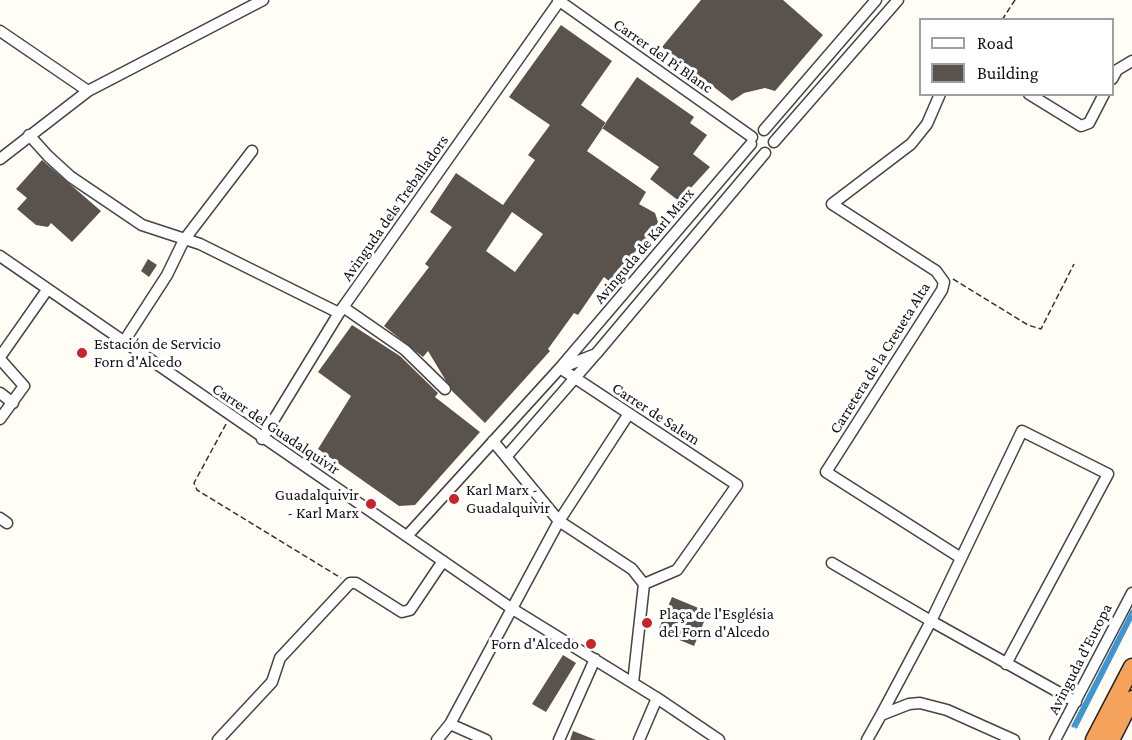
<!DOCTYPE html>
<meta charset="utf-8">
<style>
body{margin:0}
#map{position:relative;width:1132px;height:740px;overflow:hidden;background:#fffdf5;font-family:"Crimson Pro",serif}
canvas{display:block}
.legend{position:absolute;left:919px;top:18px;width:195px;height:78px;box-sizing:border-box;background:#fff;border:2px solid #a0a0a0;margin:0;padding:8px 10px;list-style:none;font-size:18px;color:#111}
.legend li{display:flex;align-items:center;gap:12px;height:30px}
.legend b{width:30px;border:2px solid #a0a0a0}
</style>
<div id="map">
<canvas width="1132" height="740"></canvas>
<ul class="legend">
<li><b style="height:8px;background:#fff"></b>Road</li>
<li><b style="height:16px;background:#5a524d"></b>Building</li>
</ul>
</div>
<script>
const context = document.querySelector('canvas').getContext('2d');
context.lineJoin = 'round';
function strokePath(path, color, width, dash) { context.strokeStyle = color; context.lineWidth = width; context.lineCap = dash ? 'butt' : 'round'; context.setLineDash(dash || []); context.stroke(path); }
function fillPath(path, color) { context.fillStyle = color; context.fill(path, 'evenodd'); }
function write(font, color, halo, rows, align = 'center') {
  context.font = font + ' "Crimson Pro",serif'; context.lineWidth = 6; context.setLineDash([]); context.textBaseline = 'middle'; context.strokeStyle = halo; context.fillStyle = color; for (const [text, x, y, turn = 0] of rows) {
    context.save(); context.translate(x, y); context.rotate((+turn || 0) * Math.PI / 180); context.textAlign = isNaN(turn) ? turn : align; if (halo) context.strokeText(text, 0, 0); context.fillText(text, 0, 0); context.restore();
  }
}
strokePath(new Path2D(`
 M1073 726 1132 611
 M1076 727 1132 617`), '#3f96cf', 3);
fillPath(new Path2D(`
 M701 0H783L823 35 775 91 765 88 744 93 732 101 662 47Z
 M561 25 612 61 581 105 606 123 587 151 646 192 639 204 655 213 659 225 609 281 604 277 578 315 574 313 548 349 550 351 485 423 452 391 428 351 423 357 384 326 429 267 425 264 452 227 430 212 456 173 503 205 535 160 528 155 550 125 509 97ZM512 212 543 234 515 272 486 251Z
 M637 77 694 117 690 123 707 135 693 154 710 167 679 201 650 179 659 167 602 128Z
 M42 160 101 211 72 242 51 223 48 227 36 225 17 209 27 198 16 189Z
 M148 259 157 265 149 277 141 271Z
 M352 325 400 356 438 393 435 397 480 432 415 505 399 506 318 449 351 396 318 372Z
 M672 597 708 612 694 646 658 631Z
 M563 655 576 663 546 712 532 704Z
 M573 731 596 740H570Z`), '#5a524d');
const minor = new Path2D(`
 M558 0 752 137
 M0 31 88 91
 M1112 79 1117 70 1132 61
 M940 94 927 124 911 144 832 204 936 271 944 282 942 290 826 472 961 558
 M1029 94 1081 126 1089 123 1104 94
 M764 130 876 0
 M29 135 48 156 71 177 142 225 200 244 339 313
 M774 142 898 0
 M0 159 88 91 263 0
 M0 256 511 608 657 698 719 740
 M343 307 405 350 445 389
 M123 343 167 275 184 240 252 151
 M0 357 47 290
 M0 359 24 386 0 419
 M563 367 596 354 765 153
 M560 368 737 485 677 570 644 584
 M0 393 13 403
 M262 439 339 313 560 0
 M493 441 559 521 632 569 644 584 633 683
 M506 457 595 355
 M0 518 7 523
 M407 536 560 368 751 144
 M832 563 931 621 881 715
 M1006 664 1108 474 1022 431 931 621 1076 702
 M450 724 486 740
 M218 740 272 682 280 658 350 583H356L402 612 410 610 443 561
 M437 740 450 724 559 521 628 415
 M559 740 595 659
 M639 740 657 698
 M867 740 881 715 909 704 920 703 947 710 1014 740
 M1055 740 1132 593`);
const highway = new Path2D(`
 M1094 740 1132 667
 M1111 740 1132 699`);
strokePath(minor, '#444', 13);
strokePath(highway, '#222', 19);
strokePath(new Path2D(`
 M1002 20 1015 0
 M953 279 1028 325 1041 329 1074 264
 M226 424 194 483 197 490 341 578`), '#333', 1.5, [6, 3]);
strokePath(minor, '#fff', 10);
strokePath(highway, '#f5a25d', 16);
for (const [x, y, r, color] of [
 [82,353,6,"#c4262e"],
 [454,499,6,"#c4262e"],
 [371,504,6,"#c4262e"],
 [647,623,6,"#c4262e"],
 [591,644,6,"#c4262e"]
]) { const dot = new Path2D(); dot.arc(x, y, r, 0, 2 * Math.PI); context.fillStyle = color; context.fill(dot); strokePath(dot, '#fff', 2); }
write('16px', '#111', '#fff', [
 ["Carrer del Pi Blanc",663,56,35],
 ["Avinguda dels Treballadors",395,208,-55],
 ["Avinguda de Karl Marx",644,246,-50],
 ["Carretera de la Creueta Alta",880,358,-58],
 ["Carrer de Salem",656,414,33],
 ["Carrer del Guadalquivir",276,429,34],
 ["Avinguda d'Europa",1080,659,-63]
]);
write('16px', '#111', '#fff', [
 ["Estación de Servicio",94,344],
 ["Forn d'Alcedo",94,362],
 ["Karl Marx -",466,490],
 ["Guadalquivir",466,508],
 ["Guadalquivir",359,495,"right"],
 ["- Karl Marx",359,513,"right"],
 ["Plaça de l'Església",659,614],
 ["del Forn d'Alcedo",659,632],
 ["Forn d'Alcedo",579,644,"right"]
], 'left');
</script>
